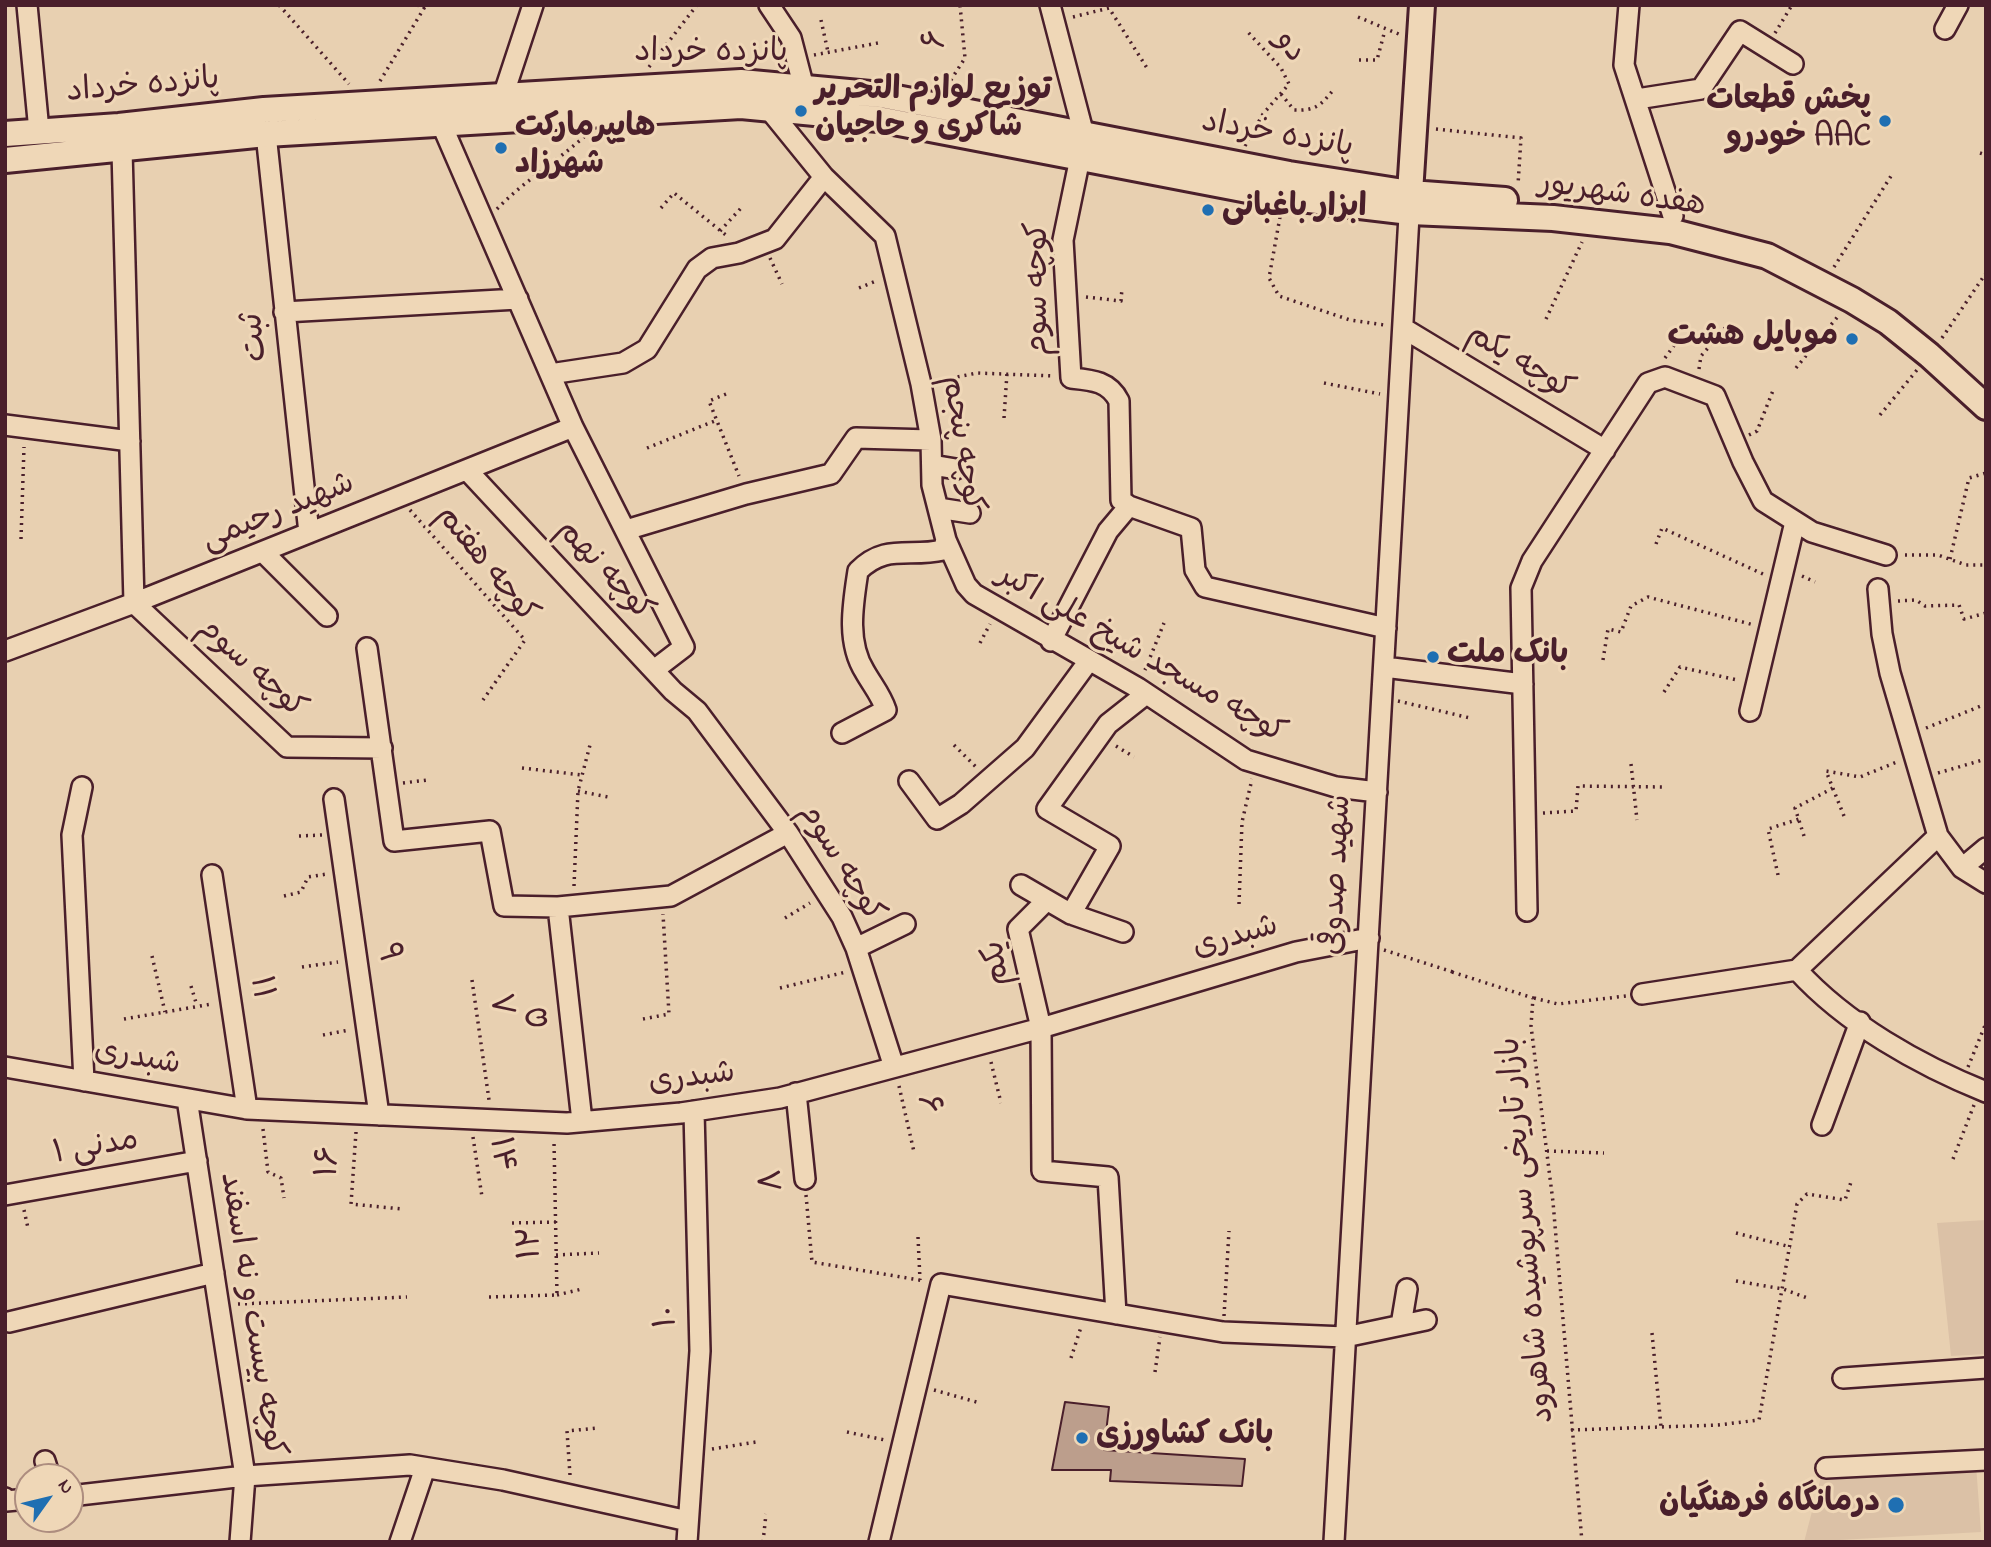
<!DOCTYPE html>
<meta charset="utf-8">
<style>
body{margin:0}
#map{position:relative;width:1991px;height:1547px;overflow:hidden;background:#e8d0b1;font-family:"Indie Flower",sans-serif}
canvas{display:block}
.frame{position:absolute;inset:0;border:7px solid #4a1f2b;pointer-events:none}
.north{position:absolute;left:14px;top:1463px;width:70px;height:70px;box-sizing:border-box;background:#efd7b7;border:2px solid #ad8d7f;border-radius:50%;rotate:56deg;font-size:19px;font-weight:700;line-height:28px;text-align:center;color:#4a1f2b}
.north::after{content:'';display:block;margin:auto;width:24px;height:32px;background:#1f6fb2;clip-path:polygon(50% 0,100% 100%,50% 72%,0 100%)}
</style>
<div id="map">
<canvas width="1991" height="1547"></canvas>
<div class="frame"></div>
<div class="north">N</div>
</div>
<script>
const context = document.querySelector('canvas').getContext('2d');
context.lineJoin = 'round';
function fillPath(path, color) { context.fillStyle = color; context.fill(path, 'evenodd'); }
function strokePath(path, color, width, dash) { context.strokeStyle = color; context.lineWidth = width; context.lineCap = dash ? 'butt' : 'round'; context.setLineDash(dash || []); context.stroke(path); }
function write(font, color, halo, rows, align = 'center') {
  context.font = font + ' "Indie Flower","Playpen Sans Arabic",sans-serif'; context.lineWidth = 6; context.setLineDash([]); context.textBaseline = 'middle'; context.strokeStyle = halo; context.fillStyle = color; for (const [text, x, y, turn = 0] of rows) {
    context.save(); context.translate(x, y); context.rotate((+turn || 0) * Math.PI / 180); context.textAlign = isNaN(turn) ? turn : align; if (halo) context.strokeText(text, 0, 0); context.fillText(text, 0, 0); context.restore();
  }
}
fillPath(new Path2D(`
 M1986 1220V1354L1951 1356 1937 1223Z
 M1976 1465 1981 1532 1804 1542 1821 1477Z`), '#dbc1a6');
const building = new Path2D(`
 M1065 1402 1109 1407 1104 1450 1245 1459 1242 1486 1110 1481 1111 1470H1052Z`);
fillPath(building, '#bc9e8c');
strokePath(building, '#4a1f2b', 2);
const minor = new Path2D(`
 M27 5 39 131
 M769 5 791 38 804 88
 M1050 5 1084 135
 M1629 5 1624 65 1673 216
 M1945 29 1958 5
 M503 96 533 5
 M1637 99 1701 89 1740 31 1793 64
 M768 108 824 177 885 236 921 384 931 440 932 485 946 540 943 550C909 558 886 543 858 571 853 604 846 642 865 672 873 686 881 695 886 710L842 733
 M441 123 573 427 684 647 654 670
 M266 134 309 533
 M122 150 134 603 287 747 382 748
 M1080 158 1063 240 1071 378C1092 380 1109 381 1119 401L1121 500 1129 506 1191 528 1195 570 1205 587 1386 628
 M284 312 518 299
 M1403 328 1605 450
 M550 374 623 363 647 349 697 269 712 258 739 253 775 239 824 177
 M5 425 130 441
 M932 465 956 469
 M467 470 673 691 697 711 788 833 842 917 856 948 894 1067
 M938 508 970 513
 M626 530 746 494 831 474 856 438 931 440
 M946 540 966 585 974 594 1138 688 1246 760 1336 787 1377 792
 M263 552 327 616
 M1878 589 1882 634 1890 673 1938 836 1962 868 1986 883
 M1051 641 1108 531 1129 506
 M367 648 394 841 490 831 504 906 558 907 671 896 788 833
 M5 651 134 603 573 427
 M1384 667 1523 684
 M1750 711 1795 522
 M909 781 937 819 961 804 1025 748 1088 662
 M82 787 72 835 84 1081
 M334 799 379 1115
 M1962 868 1986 848
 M212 875 247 1109
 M1021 885 1071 914 1123 932
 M1047 900 1018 929 1041 1028 1042 1171 1108 1177 1116 1314
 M558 907 582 1121
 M1527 911 1521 588 1532 561 1648 383 1665 377 1715 396 1743 462 1763 501 1812 532 1886 555
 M1071 914 1110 846 1047 809 1108 724 1146 694
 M856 948 905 924
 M1797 970C1846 1024 1919 1065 1986 1092
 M1642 994 1797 970 1938 836
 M5 1067 247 1109 567 1123 681 1113 780 1098 1041 1028 1296 952 1369 938
 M796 1093 805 1179
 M187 1099 245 1476 240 1542
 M1822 1125 1860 1022
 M5 1195 197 1161
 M9 1322 214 1273
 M1401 1325 1407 1289
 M1843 1378 1986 1368
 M45 1461 50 1477
 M1826 1468 1986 1460
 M70 1496 245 1476 410 1465 503 1480 688 1521
 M5 1498 6 1501 28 1499
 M400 1542 425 1468
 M687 1542 700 1351 694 1111
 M879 1542 941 1284 1223 1332 1345 1337 1426 1320
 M1334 1542 1410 198`);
const major = new Path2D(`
 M5 134 119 126 264 110 741 82 881 95 1289 174 1410 193 1505 200
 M5 160 266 134 741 106 878 119 1284 197 1410 212 1553 218 1670 231 1767 256 1852 300 1888 322 1929 355 1986 407
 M1410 193 1422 5`);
strokePath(minor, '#4a1f2b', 24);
strokePath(major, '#4a1f2b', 30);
strokePath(new Path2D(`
 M279 5 349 84
 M417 5 425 8
 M584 5H585
 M1073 17 1109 8 1147 68
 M1358 17 1401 35
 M821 20 828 52
 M1775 33 1792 5
 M814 55 878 43
 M1359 60H1377L1385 30
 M649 67 697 5
 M380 81 426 5
 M947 86 965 58 960 5
 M1281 94 1294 110C1316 111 1321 105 1334 89
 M1436 129 1521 138 1518 185
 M1245 146 1263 114 1289 84 1281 68 1246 30
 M1980 153 1986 155
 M661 208 674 193 727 236
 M497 209C524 181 556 162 585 136
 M1280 217 1269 278 1279 296 1350 320 1384 325
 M720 231 742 207
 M770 258 782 284
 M1834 267 1891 176
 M859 288 876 281
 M1086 297 1121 301 1122 288
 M1546 319 1582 242
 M1942 338 1986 273
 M1665 358 1678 340 1669 329
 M1796 368 1839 315
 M1699 369 1701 356 1725 328
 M937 381 977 373 1054 376
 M1324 383 1380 394
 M726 394 709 401 739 476
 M1880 415 1917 370
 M1004 418 1007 373
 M1749 435 1757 431 1774 388
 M647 448 717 420
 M410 510 525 640 483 700
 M21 539 24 447
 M1656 544 1662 528 1763 574
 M1905 555H1938L1966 565H1986
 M1950 559 1969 478 1986 473
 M1802 576 1815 582
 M1898 601 1916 600 1925 606 1959 605 1964 619 1986 613
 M980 643 990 624
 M1603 660 1608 629 1621 632 1631 606 1648 597 1754 625
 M1145 670 1164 623
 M1664 692 1680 667 1737 680
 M1398 701 1470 718
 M1926 728 1986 704
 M954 745 977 768
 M1116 746 1134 757
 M1631 764 1637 820
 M522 768 582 775
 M1938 773 1986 759
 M403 783 427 780
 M578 791 608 797
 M1543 813 1576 811 1578 786 1664 787
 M1844 816 1826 771 1860 777 1897 762
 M299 836 322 835
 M1804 836 1795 808 1833 788
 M1778 875 1768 829 1799 819
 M574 886 578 791 590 745
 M284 896 301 892 308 877 327 874
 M1239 904 1242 822 1252 779
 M785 918 810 903
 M1384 950 1453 972
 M152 956 165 1012
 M302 967 338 962
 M1452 972 1533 998 1531 1026 1553 1202 1582 1542
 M472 980 489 1100
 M191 986 197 1006
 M780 988 846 972
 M1534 998 1558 1004 1626 996
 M124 1019 212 1004
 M643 1019 669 1014 663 914
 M323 1035 349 1030
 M991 1062 1001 1103
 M1968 1067 1986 1023
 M899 1086 914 1152
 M263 1129 268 1172 281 1178 284 1198
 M356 1132 351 1204 402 1209
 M473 1137 482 1197
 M1547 1151 1604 1153
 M1953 1159 1974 1105
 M806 1195 812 1262 925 1281
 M24 1210 28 1228
 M512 1223 556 1222
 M1736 1233 1791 1247
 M918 1237 920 1280
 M556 1255 599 1253
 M1736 1281 1783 1289 1810 1299
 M557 1295 582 1289
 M489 1297 557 1295 554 1142
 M238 1304 407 1297
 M1224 1316 1229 1231
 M1652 1333 1661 1427
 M1071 1358 1081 1327
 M1155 1372 1160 1337
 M934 1390 980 1403
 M1571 1430 1718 1425 1759 1420 1797 1204 1807 1194 1845 1200 1851 1182
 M847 1432 885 1440
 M712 1449 756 1442
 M570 1475 567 1431 598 1428
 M763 1542 766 1514`), '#4a1f2b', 3.5, [2, 5]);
strokePath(minor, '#efd7b7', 19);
strokePath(major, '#efd7b7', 24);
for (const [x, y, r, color] of [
 [801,111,7,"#1f6fb2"],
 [1885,121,7,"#1f6fb2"],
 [501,148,7,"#1f6fb2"],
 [1208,210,7,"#1f6fb2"],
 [1852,339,7,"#1f6fb2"],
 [1433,657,7,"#1f6fb2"],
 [1082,1438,7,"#1f6fb2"],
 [1896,1505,9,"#1f6fb2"]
]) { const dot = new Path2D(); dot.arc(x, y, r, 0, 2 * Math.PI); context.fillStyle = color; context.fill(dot); strokePath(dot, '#efd7b7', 2.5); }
write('32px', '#4a1f2b', '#efd7b7', [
 ["۶",938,39,-91],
 ["دو",1288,48,54],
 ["پانزده خرداد",711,55],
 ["پانزده خرداد",143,88,-5],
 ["پانزده خرداد",1277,137,10],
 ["هفده شهریور",1622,197,8],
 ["کوچه سوم",1041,289,-90],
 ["ثبت",257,337,-96],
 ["کوچه یکم",1519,364,31],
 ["کوچه پنجم",960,444,81],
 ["شهید رحیمی",279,514,-22],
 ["کوچه هفتم",485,566,51],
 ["کوچه نهم",603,572,47],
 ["کوچه مسجد شیخ علی اکبر",1140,656,30],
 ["کوچه سوم",250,670,42],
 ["کوچه سوم",839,864,58],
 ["شهید صدوقی",1339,875,-87],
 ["شبدری",1236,939,-16],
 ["۹",386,953,82],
 ["یکم",999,963,-97],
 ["۱۱",259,988,81],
 ["۷",498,1005,82],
 ["۵",541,1017,-96],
 ["شبدری",137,1060,10],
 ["شبدری",692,1080,-7],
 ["۶",926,1105,77],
 ["مدنی ۱",96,1149,-10],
 ["۱۴",499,1155,82],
 ["۱۶",331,1162,-86],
 ["۸",775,1180,-95],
 ["بازار تاریخی سرپوشیده شاهرود",1529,1230,-95],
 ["۱۲",533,1243,-91],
 ["کوچه بیست و نه اسفند",250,1315,81],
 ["۱۰",669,1317,-91]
]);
write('bold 32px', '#4a1f2b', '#efd7b7', [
 ["توزیع لوازم التحریر",815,93],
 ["شاکری و حاجیان",815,130],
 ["پخش قطعات",1871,103,"right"],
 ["خودرو AAC",1871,140,"right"],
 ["هایپرمارکت",515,130],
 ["شهرزاد",515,167],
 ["ابزار باغبانی",1222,210],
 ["موبایل هشت",1838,339,"right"],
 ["بانک ملت",1447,657],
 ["بانک کشاورزی",1096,1438],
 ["درمانگاه فرهنگیان",1880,1505,"right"]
], 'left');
</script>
